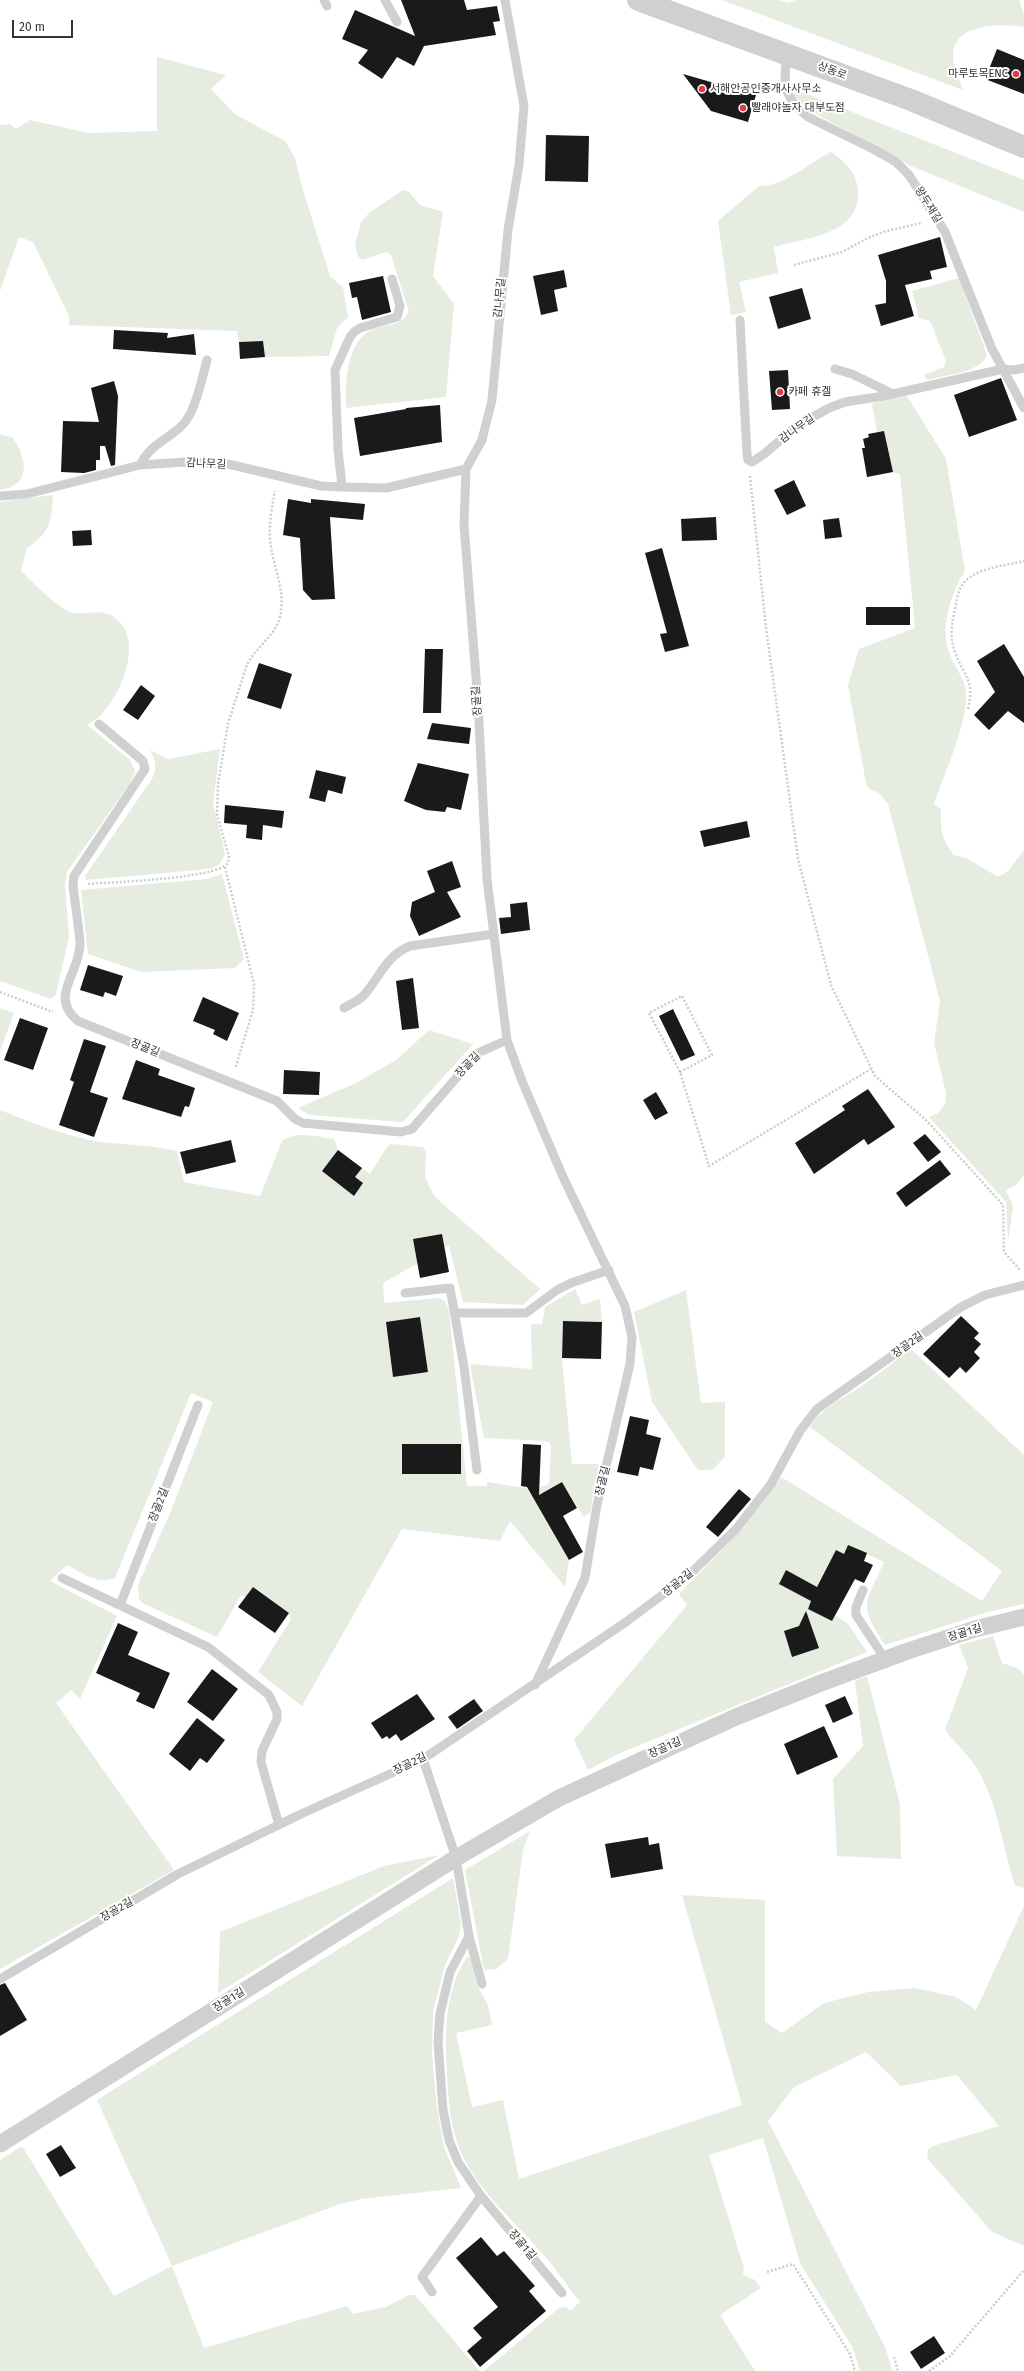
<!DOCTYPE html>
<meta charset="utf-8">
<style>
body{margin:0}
#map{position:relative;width:1024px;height:2371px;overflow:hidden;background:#fff;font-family:"Fira Sans",sans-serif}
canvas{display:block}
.scale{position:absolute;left:12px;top:20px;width:61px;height:18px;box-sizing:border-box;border:2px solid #333;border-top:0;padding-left:5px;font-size:12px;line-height:14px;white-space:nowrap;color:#333;-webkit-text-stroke:3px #fff;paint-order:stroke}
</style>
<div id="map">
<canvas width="1024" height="2371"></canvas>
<div class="scale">20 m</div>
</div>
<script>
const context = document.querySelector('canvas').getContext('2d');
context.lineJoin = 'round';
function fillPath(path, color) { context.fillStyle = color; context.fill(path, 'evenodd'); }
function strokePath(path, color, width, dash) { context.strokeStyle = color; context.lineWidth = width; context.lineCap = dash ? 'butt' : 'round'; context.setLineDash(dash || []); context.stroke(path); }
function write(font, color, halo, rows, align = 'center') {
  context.font = font + ' "Fira Sans","Noto Sans KR",sans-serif'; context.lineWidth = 4; context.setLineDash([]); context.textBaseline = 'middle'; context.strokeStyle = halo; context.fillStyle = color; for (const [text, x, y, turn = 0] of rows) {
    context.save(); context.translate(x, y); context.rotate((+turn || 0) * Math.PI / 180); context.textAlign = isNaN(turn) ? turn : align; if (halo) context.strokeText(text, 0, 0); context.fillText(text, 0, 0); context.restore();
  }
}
fillPath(new Path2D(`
 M722 0H779L787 3 796 0H1019L1024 14V27C1002 23 953 23 953 55 952 66 960 80 963 90Z
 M157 57 226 75 211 89 236 115 285 141 295 158 302 187 330 276 343 287 348 317 337 328 329 356 265 357 263 341 239 342 237 331 69 325V316L33 242 19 237 0 291V125L10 124 16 129 30 120 89 133 157 131Z
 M794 89 1024 180V212L911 166 807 109 794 95Z
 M831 152C844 160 857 174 858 190 861 235 806 238 774 247L778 273 739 282 746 312 731 315 718 221 759 186C784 187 810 162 831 152Z
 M403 190 409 192 420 205 443 212 433 276 454 304 446 397 346 408C345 385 346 341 372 330 385 324 401 327 409 312L391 255 386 252 362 260 358 256 355 245 361 222 369 213Z
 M959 278 987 355C980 373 945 375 927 380L924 375 944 367 946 361 930 321 919 318 912 291Z
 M907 396 946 459 965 571C951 592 939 630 950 655 956 670 968 682 966 700 963 735 945 771 934 804L941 809C940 830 941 838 954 855L966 858 998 877 1008 871 1024 850V1175L1015 1186 1006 1190 1013 1207 1008 1241 1006 1202 929 1117 938 1113 945 1104 946 1093 934 1043 940 1001 888 804 879 793 869 789 866 783 848 685 859 649 915 628 900 474 893 472 884 431 877 432 872 404 877 402Z
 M0 434 13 438C27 459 32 485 0 490Z
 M53 495C51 522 51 532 27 548L21 571C30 580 62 612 73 613 86 615 101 608 114 617 145 639 122 692 102 714 98 719 92 721 87 725L130 760 135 771 130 783 67 872 65 885 69 937 56 994 51 999 0 981V502Z
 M220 749 213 803 225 854 220 864 212 868 198 870 86 880 85 876 152 779C157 767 156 761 150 750L168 759Z
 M222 874 244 959 235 968 141 972 88 954 81 890 207 879Z
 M0 1008 14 1013 0 1051Z
 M429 1030 473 1044 403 1122 309 1115 298 1108 356 1083 396 1060Z
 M0 1110C32 1123 66 1136 100 1142 126 1145 151 1145 177 1151L184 1182 260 1196 282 1141C297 1130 317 1137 334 1139L338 1150 370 1174 387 1147 391 1144 423 1147 426 1151 425 1177 434 1196 540 1289 523 1305 463 1302 449 1246 444 1247 441 1234 413 1239 418 1263 383 1283 384 1303 438 1298 445 1301 449 1310 467 1486H487V1482C502 1484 538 1493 549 1483L551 1446 549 1442 544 1441 484 1438 470 1364 532 1369 531 1324H542L545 1307 575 1289 582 1305 600 1299 602 1322 563 1321 562 1358 572 1464H599L590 1513 584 1517 562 1482 534 1498 569 1560 565 1587 510 1521 500 1541 402 1529 302 1706 258 1672 291 1619 289 1613 253 1587 245 1597 241 1595 217 1637 144 1604 139 1599 138 1585 171 1511 213 1402 191 1393 115 1578C97 1585 83 1573 67 1565L50 1581 117 1616 80 1699 71 1690 56 1703 174 1870 0 1969ZM420 1318 428 1372 393 1377 386 1323Z
 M686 1290 701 1403 725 1402V1457L712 1470H698L652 1402 634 1312Z
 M911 1349 1024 1455V1604L988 1612 885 1645C858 1604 865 1605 884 1562L848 1545 844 1554 836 1550 808 1609 832 1621 835 1615 848 1624 867 1652 618 1754 588 1770 574 1740 687 1605 679 1594 744 1527 781 1477 982 1601 1002 1571 810 1427C822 1408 839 1401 857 1389 876 1377 893 1362 911 1349Z
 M993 1636 1002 1663 1017 1668 1024 1674V1888L1015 1885C1003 1849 999 1810 981 1776 973 1759 956 1744 945 1730L968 1668 959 1645Z
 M867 1676 900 1804 901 1859 837 1856 833 1779 863 1746 855 1681Z
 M530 1831 523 1850 508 1959 496 1969 484 1970 465 1870Z
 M439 1855 218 1993 220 1932 384 1866Z
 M453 1878 461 1923 459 1936 445 1965 433 2011 432 2055 437 2108 444 2147 461 2188 361 2199 340 2204 172 2266 204 2348 347 2306 353 2314 386 2307 409 2295H415L480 2371H0V2160L22 2146 114 2296 172 2266 97 2100Z
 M682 1895 765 1900V2022L782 2033 824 2003 868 1992 915 1988 956 1997 976 2010 1024 1906V2246L992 2232 927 2158 928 2150 933 2146 999 2126 957 2075 901 2086 866 2052 794 2087 768 2121 886 2349 892 2371H860L853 2348 800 2263 763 2138 709 2155 744 2268 743 2275 755 2280 761 2288 720 2315 755 2371H484L559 2308 566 2307 570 2311 580 2302C565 2282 550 2261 533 2243 506 2213 470 2182 457 2142 447 2112 448 2082 446 2052 445 2021 449 1981 468 1956L471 1959 477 1985 488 2005 492 2025 456 2033 472 2107 503 2100 519 2179 742 2105Z`), '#e6ecdf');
fillPath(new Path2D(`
 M401 0H464L467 10 497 6 500 21 493 22 496 35 424 46 414 66 397 57 382 79 358 63 368 50 342 39 355 10 415 36Z
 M997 49 1024 60V94L985 79Z
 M683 74 756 95 748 122 711 111Z
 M546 135 589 136 588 182 545 181Z
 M940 237 947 267 930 271 932 279 905 285 914 316 881 326 875 305 886 303V281L878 255Z
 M564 270 567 287 554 290 558 311 541 315 533 276Z
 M383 276 391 312 362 320 357 297 352 298 349 283Z
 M802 288 811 319 778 329 769 297Z
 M114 330 168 333 167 338 194 334 196 355 113 349Z
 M263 341 265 357 240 359 239 342Z
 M788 370 790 409 772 410 769 371Z
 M1001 378 1017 420 969 437 954 395Z
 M114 381 118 396 115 465 111 466 105 446H100V460H96V470L84 473 61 472 63 421 99 422 91 388Z
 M440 405 442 442 360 456 354 418 406 409V408Z
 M884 431 893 472 867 477 862 448H865L863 439 869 437 868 434Z
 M794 480 806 506 787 515 774 490Z
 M288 499 311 503V499L365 504 363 520 330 517 335 599 312 600 303 590 300 538 283 535Z
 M716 517 717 540 682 541 681 519Z
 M839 518 842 537 825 539 823 520Z
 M91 530 92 545 73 546 72 531Z
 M662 548 689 646 665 652 660 634 667 633 645 553Z
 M866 607H910V625H866Z
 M1004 644 1024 677V723L1008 711 989 730 974 715 995 692 977 661Z
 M425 649H443L441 713H423Z
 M259 663 292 674 281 709 247 698Z
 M141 685 155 696 138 720 123 710Z
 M432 723 471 728 469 744 427 739Z
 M418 763 469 774 461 810 447 807 445 812 426 810 404 801Z
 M316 770 346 777 342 794 328 790 325 802 309 798Z
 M225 805 284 811 282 828 263 825 262 840 246 838 247 825 224 823Z
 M747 821 750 837 704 847 700 831Z
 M452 861 461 887 447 892 461 917 419 936 410 916 412 902 435 892 427 871Z
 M527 902 530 930 501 934 499 918 511 917 510 904Z
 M88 965 123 976 116 996 105 992 103 997 80 990Z
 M413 978 419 1028 402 1030 396 981Z
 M203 997 239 1013 227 1041 213 1034 215 1030 193 1021Z
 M673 1009 695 1055 681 1061 659 1016Z
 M20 1018 48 1028 33 1070 4 1060Z
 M84 1039 106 1046 90 1092 108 1098 94 1137 59 1125 74 1082 70 1080Z
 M136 1060 160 1069 158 1075 195 1088 189 1107 185 1106 181 1117 122 1099Z
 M284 1070 320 1072 319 1095 283 1094Z
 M868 1089 895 1127 868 1145 864 1139 814 1174 795 1143 845 1110 842 1106Z
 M656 1092 668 1113 655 1120 643 1100Z
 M925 1134 941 1152 928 1162 913 1143Z
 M231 1140 236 1162 186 1174 180 1152Z
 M338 1150 362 1168 355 1177 363 1183 354 1196 322 1171Z
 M940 1160 951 1174 906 1207 896 1193Z
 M442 1234 449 1272 420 1278 413 1239Z
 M961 1316 979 1333 974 1338 981 1344 974 1352 980 1358 966 1373 960 1367 949 1378 923 1354Z
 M420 1317 428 1372 393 1377 386 1322Z
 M563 1321 602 1322 601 1359 562 1358Z
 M630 1416 649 1420 646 1434 661 1438 653 1470 640 1467 638 1476 617 1472Z
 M402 1444H461V1474H402Z
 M523 1444 541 1445 539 1495 562 1482 577 1508 563 1516 583 1552 569 1560 527 1487 521 1486Z
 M739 1489 751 1499 718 1537 706 1527Z
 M848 1545 867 1553 864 1561 873 1565 864 1583 855 1579 832 1621 808 1609 811 1601 779 1584 786 1570 817 1587 836 1550 844 1554Z
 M253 1587 289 1613 275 1633 238 1607Z
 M806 1611 819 1648 792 1657 784 1631 799 1626Z
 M118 1623 138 1632 128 1655 170 1673 154 1709 136 1701 140 1693 96 1673Z
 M212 1669 238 1689 213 1721 187 1702Z
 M417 1694 435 1719 401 1741 396 1734 389 1739 387 1736 382 1739 371 1723Z
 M845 1696 853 1714 833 1723 825 1705Z
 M474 1699 483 1711 457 1729 448 1717Z
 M197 1718 225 1740 207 1763 200 1758 190 1771 169 1754Z
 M824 1726 838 1757 797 1775 784 1744Z
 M648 1837 649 1845 659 1843 663 1869 611 1878 605 1844Z
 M5 1983 27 2020 0 2036V1985Z
 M61 2145 76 2168 60 2177 46 2154Z
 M481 2237 497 2256 504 2251 535 2286 529 2291 546 2311 480 2367 467 2351 482 2338 473 2328 498 2307 456 2258Z
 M934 2336 945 2353 921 2369 910 2352Z`), '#1a1a1a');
strokePath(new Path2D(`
 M794 265 842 252 868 238 886 231 922 223
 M750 476 766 628 798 859 831 985 875 1076 927 1121 1003 1205 1004 1252 1020 1270
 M968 709C975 680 964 677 955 652 950 639 951 627 954 614 956 605 957 594 961 587 971 568 1005 566 1024 561
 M225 867 254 984 253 1010 235 1069
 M88 884C113 882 215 879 228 863L229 857 217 815 218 784 228 724 247 664C256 649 271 638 278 623 289 594 272 567 270 539 269 523 272 506 275 491
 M0 992 53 1012
 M680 1072 712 1055 682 996 649 1013 680 1072 709 1166 871 1069
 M767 2272 793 2264 850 2354 855 2371
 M894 2357 898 2371
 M929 2371 950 2356 1024 2270`), '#cdcdcd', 2.5, [2, 2]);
strokePath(new Path2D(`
 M324 0 327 6
 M385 0 397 22
 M787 55C783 86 783 96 808 117L875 150 896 162 909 175 945 232 992 349 1024 408
 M740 320 747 454 748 460 752 462 764 454 797 426 829 408 845 402 884 396 1003 369 1015 370 1024 368
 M835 369 852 374 893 394
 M140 465C153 439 178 437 189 416 198 400 202 378 207 360
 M466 469 464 525 478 703 487 879 507 1040 522 1081 563 1177 625 1306 632 1337 630 1364 597 1505 585 1578 535 1685
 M342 487 338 449 335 370 350 337 354 332 360 328 397 317 400 306 392 279
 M0 496 27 494 140 465 185 462 228 464 321 486 342 487 386 488 466 469 482 440 492 400 508 230 519 165 524 106 505 0
 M99 724 143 761 145 769 74 876 73 885C75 905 79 925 80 944 80 973 48 997 78 1021L277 1101 295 1119 303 1123 401 1132 412 1129 418 1122 471 1061 480 1052 507 1040
 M344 1008C351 1004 360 1000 365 994 380 976 387 955 410 946L494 934
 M405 1293 450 1288 464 1367 477 1470
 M455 1313H526L557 1290 571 1283 609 1270
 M62 1578 208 1647 269 1695 277 1712V1719L262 1751 261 1762 279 1825
 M863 1590 856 1607V1615L885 1659
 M120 1605 198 1405
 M423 1759 456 1858 469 1936 450 1972 440 2014 438 2042 443 2110 449 2140 458 2162 481 2196 422 2277 432 2292
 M469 1936 482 1984
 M0 1979 178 1874 301 1814 423 1759 626 1622 689 1575 737 1528 771 1484 800 1431 817 1409 961 1307 985 1295 1024 1285
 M481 2196 562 2293`), '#d0d0d0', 9);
strokePath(new Path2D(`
 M0 2144 456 1858 559 1798 736 1717 821 1683 908 1651 975 1629 1024 1617`), '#d0d0d0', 17);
strokePath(new Path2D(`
 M638 0 911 100 1024 147`), '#d0d0d0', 22);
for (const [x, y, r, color] of [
 [1016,74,4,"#e63946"],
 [702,89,4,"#e63946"],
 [743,108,4,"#e63946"],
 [780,392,4,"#e63946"]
]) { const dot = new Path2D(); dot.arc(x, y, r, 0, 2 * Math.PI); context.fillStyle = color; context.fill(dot); strokePath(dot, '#fff', 1.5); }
write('11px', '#333', '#fff', [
 ["상동로",832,71,21],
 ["왕두재길",928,205,58],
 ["감나무길",500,298,-84],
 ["감나무길",797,429,-35],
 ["감나무길",206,464,3],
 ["장골길",477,701,-94],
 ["장골길",145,1048,22],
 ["장골길",468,1065,-46],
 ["장골2길",908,1345,-36],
 ["장골길",603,1481,-77],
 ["장골2길",159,1505,-69],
 ["장골2길",678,1583,-39],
 ["장골1길",965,1633,-17],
 ["장골1길",665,1748,-24],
 ["장골2길",410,1764,-26],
 ["장골2길",117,1910,-30],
 ["장골1길",229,2000,-32],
 ["장골1길",522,2245,50]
]);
write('11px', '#333', '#fff', [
 ["마루토목ENC",1008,74,"right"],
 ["서해안공인중개사사무소",710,89],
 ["빨래야놀자 대부도점",751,108],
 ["카페 휴겔",788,392]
], 'left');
</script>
